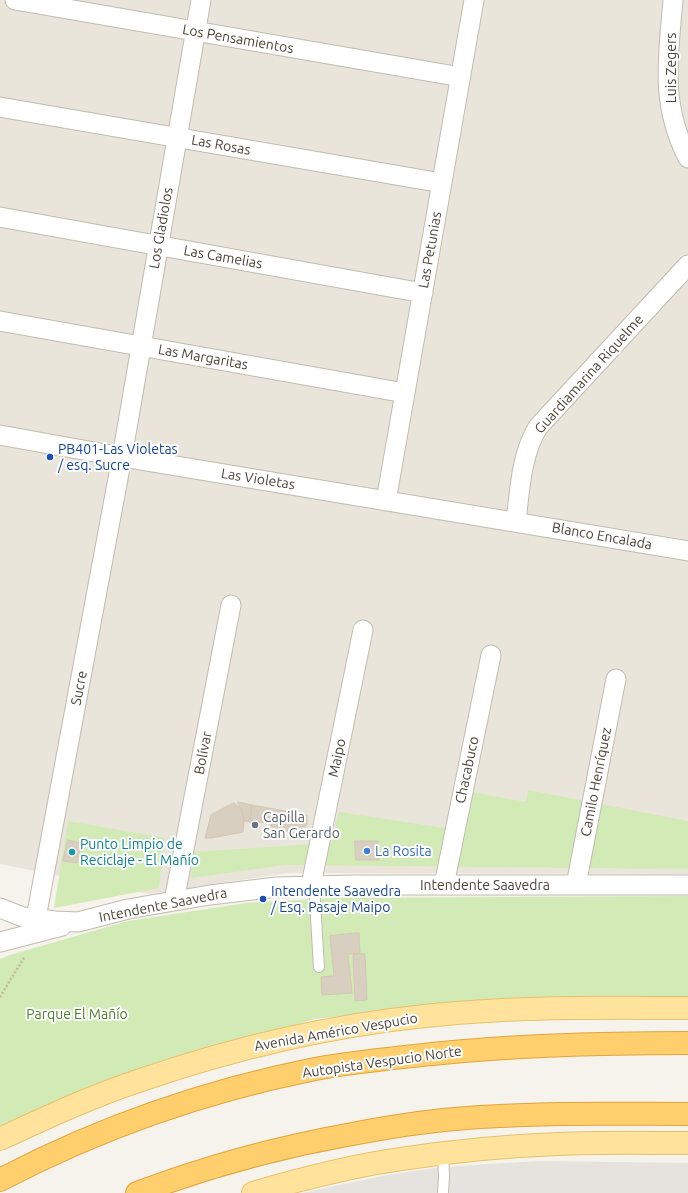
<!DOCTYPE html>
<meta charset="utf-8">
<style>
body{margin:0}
canvas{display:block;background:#f6f3ec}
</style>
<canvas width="688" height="1193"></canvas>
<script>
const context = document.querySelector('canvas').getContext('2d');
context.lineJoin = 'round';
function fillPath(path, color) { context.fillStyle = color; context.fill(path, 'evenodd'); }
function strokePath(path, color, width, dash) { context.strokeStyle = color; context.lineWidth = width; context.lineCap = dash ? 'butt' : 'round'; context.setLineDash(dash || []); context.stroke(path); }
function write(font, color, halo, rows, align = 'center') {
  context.font = font + ' Ubuntu,sans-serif'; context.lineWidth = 4; context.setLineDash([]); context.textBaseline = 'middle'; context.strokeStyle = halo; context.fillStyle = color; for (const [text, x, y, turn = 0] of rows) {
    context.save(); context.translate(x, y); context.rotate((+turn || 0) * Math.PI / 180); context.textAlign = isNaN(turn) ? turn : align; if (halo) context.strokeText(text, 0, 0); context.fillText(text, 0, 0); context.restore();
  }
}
fillPath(new Path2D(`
 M0 0H688V874L287 873 149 894 0 864Z`), '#eae5da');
fillPath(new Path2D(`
 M540 1161 688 1163V1193H302L382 1176 435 1168 487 1164Z`), '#e6e2dd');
fillPath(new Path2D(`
 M528 790 688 821V869L285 865 191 878 192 852 332 843 339 812 464 831 471 792 526 802Z
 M68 821 165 838 159 888 54 908Z
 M688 896V996L475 1001 314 1019 56 1100 0 1131V959L10 955 128 921 246 903 334 898Z`), '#d2eab5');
const building = new Path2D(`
 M238 802 252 805 250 822 244 821 241 809 239 806Z
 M234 803 241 809 244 818 243 832 212 838H205L211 815Z
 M252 805 307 815V825L296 833 271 828V824L250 820Z
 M68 840 81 843 77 863 63 861Z
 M355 841H378L379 860H356Z
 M359 933 360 953 348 954 352 993 322 995 321 977 334 976 330 936Z
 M365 954 367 1000 355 1001 353 955Z`);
fillPath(building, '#d8cfc1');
strokePath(building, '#d3c7b4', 1);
const service = new Path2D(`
 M314 885 319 967
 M443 1193 444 1176 443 1153`);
const minor = new Path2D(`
 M15 0 461 77
 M673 0C668 58 660 104 688 158
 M0 107 442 183
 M0 217 423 293
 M0 321 405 393
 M0 435 122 457 688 551
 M386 501 474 0
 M516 521C520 489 521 455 538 427L688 265
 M311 885 363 630
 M444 885 491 655
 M576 885 616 679
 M174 901 231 605
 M0 908 23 917 55 921 78 922 128 909 174 901 210 895 277 887 353 885H688
 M36 918 122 457 201 0
 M0 942 62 926`);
const primary = new Path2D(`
 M0 1139C45 1118 90 1097 138 1081 231 1049 327 1026 425 1016 512 1006 600 1008 688 1008
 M253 1193C301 1179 351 1166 401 1159 453 1151 505 1146 558 1144 601 1142 645 1143 688 1143`);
const motorway = new Path2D(`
 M0 1180C99 1128 205 1091 315 1069 353 1062 393 1058 432 1054 517 1045 602 1043 688 1043
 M137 1193C206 1167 275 1148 347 1135 383 1128 419 1122 455 1119 532 1112 610 1114 688 1114`);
strokePath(service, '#c2bbae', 12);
strokePath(minor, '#c2bbae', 21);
strokePath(primary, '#e6c16a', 24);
strokePath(motorway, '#e0a43c', 24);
strokePath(new Path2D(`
 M0 997 25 956`), '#c4b79f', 2.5, [2, 2]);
strokePath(service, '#fff', 10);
strokePath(minor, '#fff', 19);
strokePath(primary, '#ffe39c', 22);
strokePath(motorway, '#ffcf6e', 22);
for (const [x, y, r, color] of [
 [50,457,4,"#1a4fb4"],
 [255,825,4,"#6b7280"],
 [367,851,4,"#3f7fe0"],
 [72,852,4,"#0f9aa8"],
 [263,899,4,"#1a4fb4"]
]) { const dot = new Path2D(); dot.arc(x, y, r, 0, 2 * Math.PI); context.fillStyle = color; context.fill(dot); strokePath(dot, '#fff', 1.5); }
write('14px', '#4b4439', '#fff', [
 ["Los Pensamientos",238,39,10],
 ["Luis Zegers",671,68,-90],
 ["Las Rosas",221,145,10],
 ["Los Gladiolos",161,228,-80],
 ["Las Petunias",430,250,-80],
 ["Las Camelias",223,257,10],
 ["Las Margaritas",203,357,10],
 ["Guardiamarina Riquelme",589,374,-48],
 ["Las Violetas",258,479,9],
 ["Blanco Encalada",602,536,10],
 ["Sucre",79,688,-79],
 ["Bolívar",203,753,-79],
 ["Maipo",337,758,-78],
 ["Chacabuco",467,770,-78],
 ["Camilo Henríquez",596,782,-79],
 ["Intendente Saavedra",485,885],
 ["Intendente Saavedra",163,905,-11],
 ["Avenida Américo Vespucio",336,1032,-10],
 ["Autopista Vespucio Norte",382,1062,-8]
]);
write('14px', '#164399', '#fff', [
 ["PB401-Las Violetas",58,449],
 ["/ esq. Sucre",58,465],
 ["Intendente Saavedra",271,891],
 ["/ Esq. Pasaje Maipo",271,907]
], 'left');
write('14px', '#5b616d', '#fff', [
 ["Capilla",263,817],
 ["San Gerardo",263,833]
], 'left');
write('14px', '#0d838f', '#fff', [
 ["Punto Limpio de",80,844],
 ["Reciclaje - El Mañío",80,860]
], 'left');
write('14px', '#366cbe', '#fff', [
 ["La Rosita",375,851]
], 'left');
write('14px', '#4a7f2a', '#fff', [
 ["Parque El Mañío",77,1014]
]);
</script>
